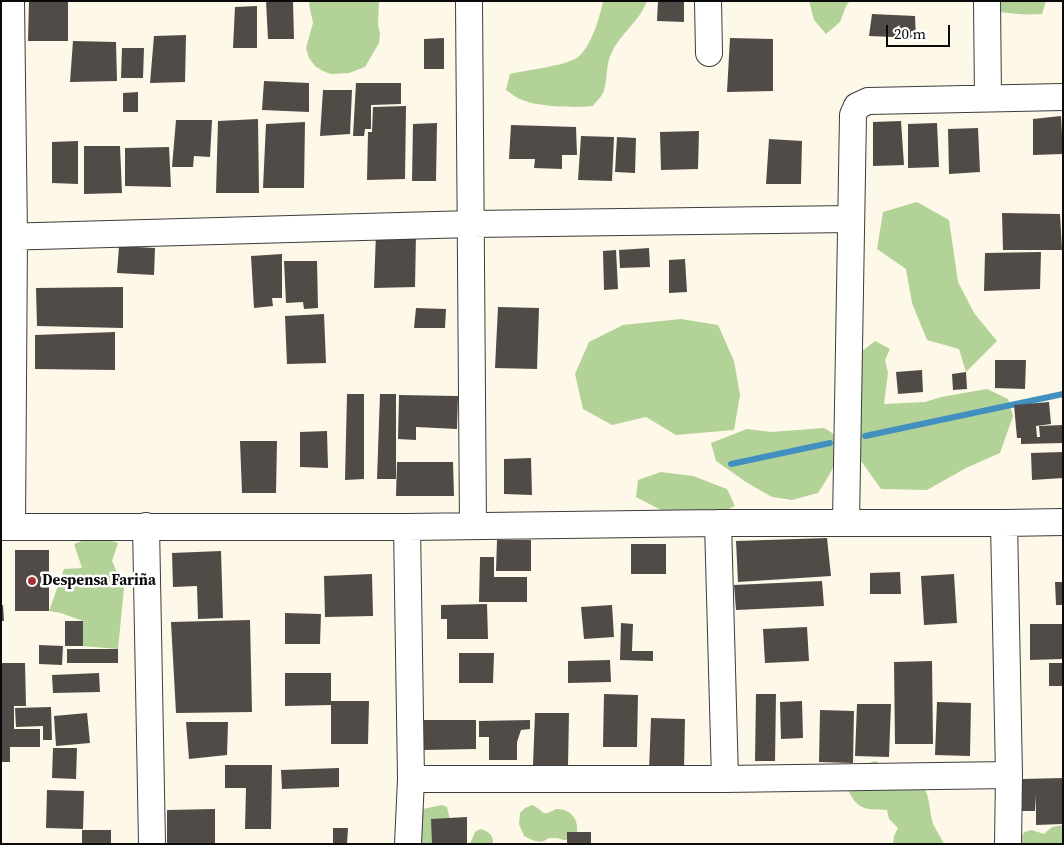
<!DOCTYPE html>
<meta charset="utf-8">
<style>
body{margin:0}
#map{position:relative;width:1064px;height:845px;overflow:hidden;background:#fdf8e8;font-family:"Source Serif 4",serif}
canvas{display:block}
.frame{position:absolute;inset:0;border:2px solid #0a0a0a;pointer-events:none}
.scale{position:absolute;left:886px;top:25px;width:64px;height:22px;box-sizing:border-box;border:2px solid #0a0a0a;border-top:0;padding-left:6px;font-size:15px;line-height:18px;white-space:nowrap;color:#0a0a0a;-webkit-text-stroke:4px #fff;paint-order:stroke}
</style>
<div id="map">
<canvas width="1064" height="845"></canvas>
<div class="frame"></div>
<div class="scale">20 m</div>
</div>
<script>
const context = document.querySelector('canvas').getContext('2d');
context.lineJoin = 'round';
function fillPath(path, color) { context.fillStyle = color; context.fill(path, 'evenodd'); }
function strokePath(path, color, width, dash) { context.strokeStyle = color; context.lineWidth = width; context.lineCap = dash ? 'butt' : 'round'; context.setLineDash(dash || []); context.stroke(path); }
function write(font, color, halo, rows, align = 'center') {
  context.font = font + ' "Source Serif 4",serif'; context.lineWidth = 5; context.setLineDash([]); context.textBaseline = 'middle'; context.strokeStyle = halo; context.fillStyle = color; for (const [text, x, y, turn = 0] of rows) {
    context.save(); context.translate(x, y); context.rotate((+turn || 0) * Math.PI / 180); context.textAlign = isNaN(turn) ? turn : align; if (halo) context.strokeText(text, 0, 0); context.fillText(text, 0, 0); context.restore();
  }
}
fillPath(new Path2D(`
 M310 1H379L378 25 380 33 379 43 365 67 349 73 331 74 323 71 315 66 309 58 306 48 313 23 309 4Z
 M603 1H647C639 22 621 33 612 52 605 66 608 77 604 90 603 96 596 101 593 106 575 108 536 107 520 99 515 97 511 93 506 90L510 74C526 70 566 66 578 57 591 47 600 17 603 1Z
 M809 1H850L846 6 840 22 826 34 814 20Z
 M994 1H1046L1042 14C1026 15 1011 14 995 11Z
 M917 202 949 220 958 282 974 313 997 341 966 372 959 349 927 340 912 303 906 269 877 249 883 212Z
 M681 319 718 325 734 361 740 395 734 430 676 435 646 417 612 425 583 409 575 374 589 342 623 325Z
 M875 341 890 349 885 360 888 373 884 404 925 402 941 397 987 389 1008 399 1013 416 1000 453 966 468 927 490 881 489 861 461 855 432 857 355Z
 M824 428C827 430 832 432 834 435 847 451 827 479 818 493L792 500 772 497 746 482 716 461 711 443 747 429 771 432Z
 M661 472 693 476 727 489 735 506 714 516 663 511 636 497 638 480Z
 M95 536 118 543 112 561 124 588 118 649 83 646V621L61 613 49 611 64 569 82 568 74 544Z
 M875 761 921 784C932 797 928 811 934 826 937 832 941 837 944 844H893L894 836 898 828 889 819 887 810C866 809 858 811 848 790L860 766Z
 M442 805 447 807 450 820 465 844H410L423 809Z
 M532 805C546 811 540 818 556 809 571 809 579 819 577 834 561 845 565 837 551 838 547 838 548 839 544 841 537 843 530 839 524 836L519 824 520 813 525 808Z
 M1063 825V844H1018L1024 832 1032 830 1044 834 1052 827Z
 M480 829C488 831 494 835 493 844H470L475 832Z`), '#b3d297');
strokePath(new Path2D(`
 M865 436 1063 394
 M731 464 830 443`), '#4190bf', 6);
fillPath(new Path2D(`
 M29 1H68V41H28Z
 M266 1H293L294 39H268Z
 M658 1H684V22L657 21Z
 M257 6V48H233L235 7Z
 M872 14 915 16 916 38 869 36Z
 M186 35 185 82 150 83 154 36Z
 M444 38V69H424V39Z
 M730 38 773 39V91L727 92Z
 M73 41 116 42 117 81 70 82Z
 M122 48H144L143 78H121Z
 M264 81 309 83V112L262 110Z
 M356 83H401V104L371 105V129H365L364 136H353Z
 M323 90H352L350 134 320 136Z
 M138 92V112H123V93Z
 M406 106 405 179 367 180 368 132H372L373 107Z
 M1061 116 1063 154 1033 155V119Z
 M258 119 259 193H216L218 121Z
 M176 120H212L210 157 194 156 193 167H172Z
 M901 121 904 165 873 166V122Z
 M305 122 304 188H263L266 124Z
 M437 123 436 181H412L413 124Z
 M937 123 939 167 908 168V124Z
 M511 125 576 127 577 155H562V169L534 168 535 159H509Z
 M978 128 980 172 949 174 948 129Z
 M699 131 698 169 661 170 660 132Z
 M581 136 614 137 612 181 578 180Z
 M617 137 636 138 635 173 615 172Z
 M769 139 802 141 801 184H766Z
 M78 141V184L52 183V142Z
 M84 146H120L122 193 84 194Z
 M169 147 171 187 125 186V148Z
 M1002 213 1060 214 1062 250H1003Z
 M376 233 416 234 415 287 374 288Z
 M119 246 155 248 154 275 117 273Z
 M649 248 650 267 620 268 619 250Z
 M616 250 618 289 604 290 603 251Z
 M1041 252 1040 289 984 291 985 253Z
 M282 254V298H272L273 306 254 308 251 256Z
 M685 259 687 292 669 293V260Z
 M284 261H317L318 308 304 309 303 302 286 303Z
 M123 287V328L37 326 36 288Z
 M498 307 539 308 537 369 495 368Z
 M416 308 446 309 445 328H414Z
 M324 314 326 363 287 364 285 316Z
 M115 332V370L35 369V335Z
 M995 360H1026L1025 389 995 388Z
 M922 370 923 392 898 394 896 372Z
 M966 372 967 389 953 390 952 374Z
 M347 394H364V479L345 480Z
 M380 394H396V479H377Z
 M399 395 458 396 457 429 416 427V440L398 439Z
 M1049 402 1051 424 1036 426 1037 437H1040L1039 426 1063 425V443L1021 444V438H1017L1014 405Z
 M327 431 328 468 300 467V432Z
 M240 441H277L276 493H242Z
 M1063 452V478L1032 480 1031 453Z
 M531 458 532 495 504 494V459Z
 M397 462H453L454 496H396Z
 M827 538 831 576 738 582 736 541Z
 M497 540H531V571H496Z
 M631 544H666V574H631Z
 M15 550H49V611H15Z
 M221 551 223 618 198 619 197 586 173 587 172 553Z
 M480 557H494V577H527V602H479Z
 M900 572 901 594H870V573Z
 M372 574 373 616 325 617 324 576Z
 M954 574 957 623 924 625 921 576Z
 M822 581 824 606 736 610 734 585Z
 M1055 582H1063V605H1056Z
 M487 604 488 639H447V619H441V605Z
 M1 605H3L4 621H1Z
 M612 605 614 637 584 639 581 607Z
 M285 613 321 614 320 644H285Z
 M250 620 252 712 176 713 171 622Z
 M65 621H83V646H65Z
 M621 623 633 624 632 651H653V661L620 660Z
 M1030 624H1063V659L1030 660Z
 M807 627 809 661 765 663 763 629Z
 M39 645 63 646 62 665 39 664Z
 M67 649H118V663H67Z
 M459 653H494L493 683H459Z
 M610 660 611 682 568 683V661Z
 M932 661 933 744H895L894 662Z
 M1 663H25L26 706H14V729H40V747H10V762H1Z
 M1049 663H1063V686H1049Z
 M99 673 100 692 53 693 52 675Z
 M285 673H331V701H369L368 744H331V705L285 706Z
 M604 694 638 695 637 747H603Z
 M756 694H776L775 761H755Z
 M802 701 803 738 781 739 780 702Z
 M937 702 971 703 970 756 935 755Z
 M857 704H891L889 757 855 756Z
 M51 707 52 740H43V726L16 727 15 708Z
 M820 710 854 711 853 763 819 762Z
 M87 713 90 743 56 746 54 716Z
 M535 713H569L568 766 533 765Z
 M651 718 685 719 684 771H649Z
 M424 720H476V749L424 750Z
 M530 720V729L521 730 517 742V760H489V737H479V721Z
 M186 722H228L227 755 189 759Z
 M53 748H77L76 779 52 778Z
 M225 765H272L271 829H245L246 788H225Z
 M339 768V787L282 789 281 770Z
 M1063 778V824L1036 825V795L1035 811H1022V779Z
 M47 790 84 791 83 829 46 828Z
 M215 809V844H167V810Z
 M467 817V844H432L431 819Z
 M333 828H348L347 844H333Z
 M82 830H111V844H82Z
 M567 832H591V844H567Z`), '#514b47');
const minor = new Path2D(`
 M11 1 14 237 12 527
 M469 1 473 526
 M708 1 709 53
 M987 1 988 98
 M1 237 472 224 850 219
 M846 522 853 115 857 106 868 101 1063 97
 M718 523 725 779
 M1004 523 1009 775 1008 844
 M146 526 152 844
 M1 527H407L718 523H1004L1063 522
 M407 527 411 779 408 844
 M411 779H725L1009 775`);
strokePath(minor, '#3d3d3d', 28);
strokePath(minor, '#fff', 26);
for (const [x, y, r, color] of [
 [32,581,5,"#aa313a"]
]) { const dot = new Path2D(); dot.arc(x, y, r, 0, 2 * Math.PI); context.fillStyle = color; context.fill(dot); strokePath(dot, '#fff', 2); }
write('bold 15px', '#0a0a0a', '#fff', [
 ["Despensa Fariña",42,581]
], 'left');
</script>
